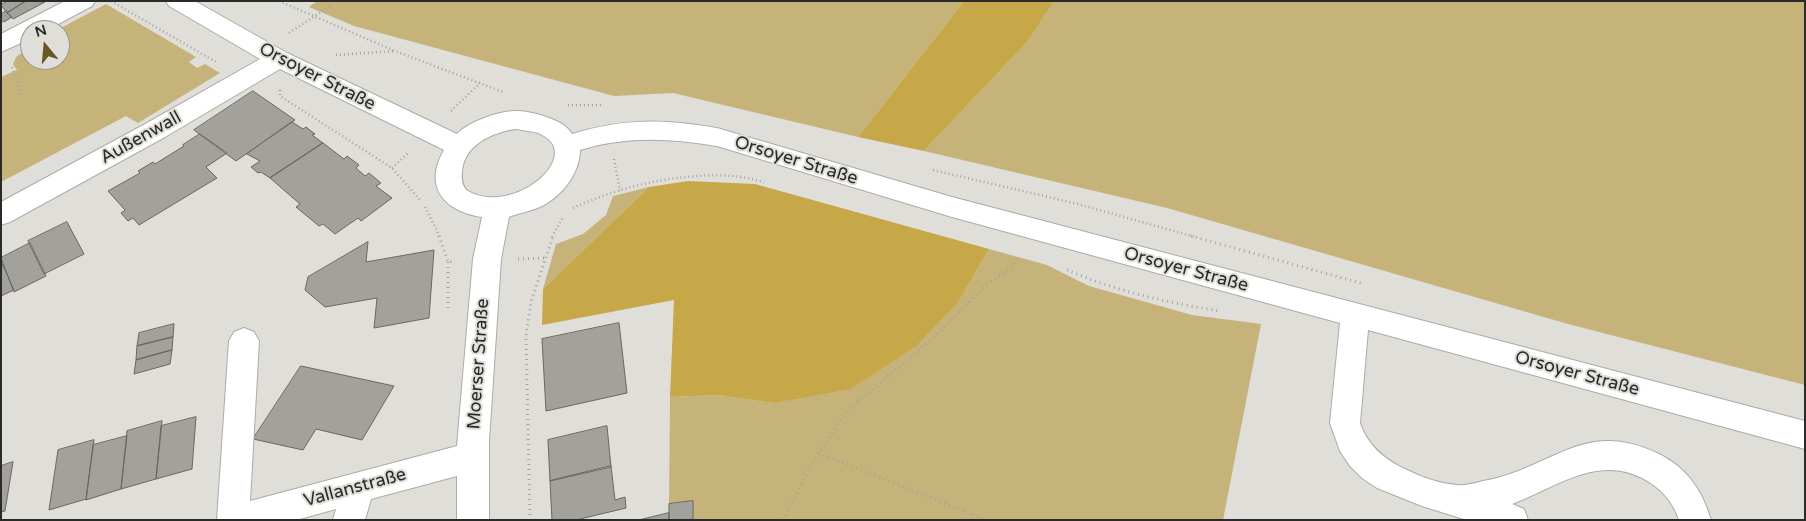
<!DOCTYPE html>
<meta charset="utf-8">
<style>
body{margin:0}
#map{position:relative;width:1806px;height:521px;overflow:hidden;background:#e0ded9;font-family:"Varela Round",sans-serif}
canvas{display:block}
.frame{position:absolute;inset:0;border:2px solid #2a2a28;pointer-events:none}
.north{position:absolute;left:20px;top:20px;width:50px;height:50px;box-sizing:border-box;background:#e0ded9;border:1px solid #979692;border-radius:50%;rotate:343deg;font-size:14px;font-weight:700;line-height:20px;text-align:center;color:#2a2a28}
.north::after{content:'';display:block;margin:auto;width:18px;height:22px;background:#695826;clip-path:polygon(50% 0,100% 100%,50% 72%,0 100%)}
</style>
<div id="map">
<canvas width="1806" height="521"></canvas>
<div class="frame"></div>
<div class="north">N</div>
</div>
<script>
const context = document.querySelector('canvas').getContext('2d');
context.lineJoin = 'round';
function fillPath(path, color) { context.fillStyle = color; context.fill(path, 'evenodd'); }
function strokePath(path, color, width, dash) { context.strokeStyle = color; context.lineWidth = width; context.lineCap = dash ? 'butt' : 'round'; context.setLineDash(dash || []); context.stroke(path); }
function write(font, color, halo, rows, align = 'center') {
  context.font = font + ' "Varela Round",sans-serif'; context.lineWidth = 4; context.setLineDash([]); context.textBaseline = 'middle'; context.strokeStyle = halo; context.fillStyle = color; for (const [text, x, y, turn = 0] of rows) {
    context.save(); context.translate(x, y); context.rotate((+turn || 0) * Math.PI / 180); context.textAlign = isNaN(turn) ? turn : align; if (halo) context.strokeText(text, 0, 0); context.fillText(text, 0, 0); context.restore();
  }
}
fillPath(new Path2D(`
 M317 1H964L858 137 673 93 614 96 354 26 309 7Z
 M1054 1H1805V385L1568 324 1167 208 924 151 1028 41Z
 M106 4 196 57 189 62 197 68 205 64 220 73 138 123 126 116 1 182V77L17 70 13 64 16 57 30 47V60H60V30H57Z
 M649 187 543 289 556 244 583 234 606 215 613 196Z
 M989 249 1047 265 1089 286 1192 315 1261 324 1223 520H693L692 501 669 504 670 397 718 395 773 403 959 301Z`), '#c6b379');
fillPath(new Path2D(`
 M964 1H1054L1028 41 924 151 858 137Z
 M688 181 755 184 989 249 959 301 915 347 850 389 773 403 718 395 670 397 674 300 542 325 543 289 649 187Z`), '#c6a849');
const building = new Path2D(`
 M8 1H26L7 13 1 5Z
 M26 1 45 2 13 19 7 13Z
 M7 11 12 17 4 22 1 20V14Z
 M253 91 295 120 236 161 194 130Z
 M292 122 303 129 306 127 315 134 312 135 323 143 270 178 261 172 258 173 251 167 260 161 247 154Z
 M200 134 227 153 206 167 217 178 139 225 133 218 128 221 121 213 125 210 108 191 140 173 138 171 153 162 155 164 184 146 183 145Z
 M323 143 344 159 347 156 359 165 356 168 365 176 369 173 381 183 376 186 392 198 361 221 358 218 335 234 323 224 319 226 296 207 300 204 270 178Z
 M67 222 84 254 44 274 28 241Z
 M368 242 366 262 434 250 429 318 374 328 377 298 325 307 305 290 308 277Z
 M30 243 46 276 14 292 1 258Z
 M1 261 14 290 1 296Z
 M619 323 627 393 546 411 542 339Z
 M174 324 173 337 137 346 139 333Z
 M173 337 172 350 136 360 137 346Z
 M172 350 170 364 134 374 136 360Z
 M301 366 394 386 362 440 316 429 303 450 253 439Z
 M196 417 192 469 156 479 161 426Z
 M162 421 156 479 121 489 127 431Z
 M607 426 611 467 550 481 548 440Z
 M127 436 121 489 86 500 93 445Z
 M94 440 86 499 49 510 58 450Z
 M13 462 5 511 1 512V466Z
 M611 466 615 500 625 497 626 508 576 520H552L550 481Z
 M693 501V520H669V504Z
 M669 513V520H639Z`);
fillPath(building, '#a3a19c');
strokePath(building, '#686762', 1);
const minor = new Path2D(`
 M65 1H95L92 6 47 30H30V39L1 52V34Z
 M166 1H195L287 53 457 134C468 122 499 111 515 111 531 111 564 119 572 134 624 118 664 119 717 128L952 197 1805 421V449L1368 330 1360 423C1368 446 1385 460 1407 470 1421 477 1441 484 1457 485 1465 486 1475 483 1483 481 1552 469 1584 417 1659 454 1687 468 1702 490 1711 520H1679C1674 505 1665 493 1652 484 1603 450 1559 486 1512 504L1524 509 1528 520H1467L1422 506 1377 488 1362 478 1350 466 1340 451 1330 423 1340 323 952 217 717 146C670 138 625 136 580 150 580 173 562 196 542 206 532 211 519 213 509 217L501 259 489 441V520H457V476L371 499 365 520H333L336 509 296 520H217L229 341 234 332 244 328 254 332 259 341 250 501 457 446 473 259 482 217C444 211 423 187 444 150L280 69 165 137 10 222 1 225V202L147 123 260 59 169 6ZM515 129C522 130 531 131 538 133 589 153 513 219 466 190 462 184 461 179 462 171 465 144 492 133 515 129Z`);
strokePath(minor, '#acaba6', 2);
strokePath(new Path2D(`
 M111 1 216 62
 M279 1 395 51 503 92
 M289 33 330 6
 M336 55 395 51
 M12 67 22 97
 M280 90V96L392 168 420 200
 M568 105H604
 M451 111 480 83
 M614 159 620 191
 M392 168 409 152
 M933 170 1078 204 1195 237
 M425 207 440 237
 M573 208C621 186 681 172 734 176 744 177 754 180 764 182
 M552 237 563 217`), '#a5a4a0', 2.5, [1, 3]);
strokePath(new Path2D(`
 M439 236 448 262 455 261
 M1191 236 1364 284
 M518 259 544 258
 M448 262V309
 M1067 270C1116 291 1168 303 1220 311
 M819 453 986 520
 M530 520 526 336 531 302 553 236
 M783 520 810 467 846 412 934 337 986 285 1014 265 1019 255`), '#a5a4a0', 3, [1, 4]);
fillPath(minor, '#fff');
write('18px', '#2a2a28', '#e0ded9', [
 ["Orsoyer Straße",317,77,27],
 ["Außenwall",141,138,-29],
 ["Orsoyer Straße",796,161,17],
 ["Orsoyer Straße",1186,270,15],
 ["Moerser Straße",479,364,-86],
 ["Orsoyer Straße",1577,374,15],
 ["Vallanstraße",355,488,-15]
]);
</script>
